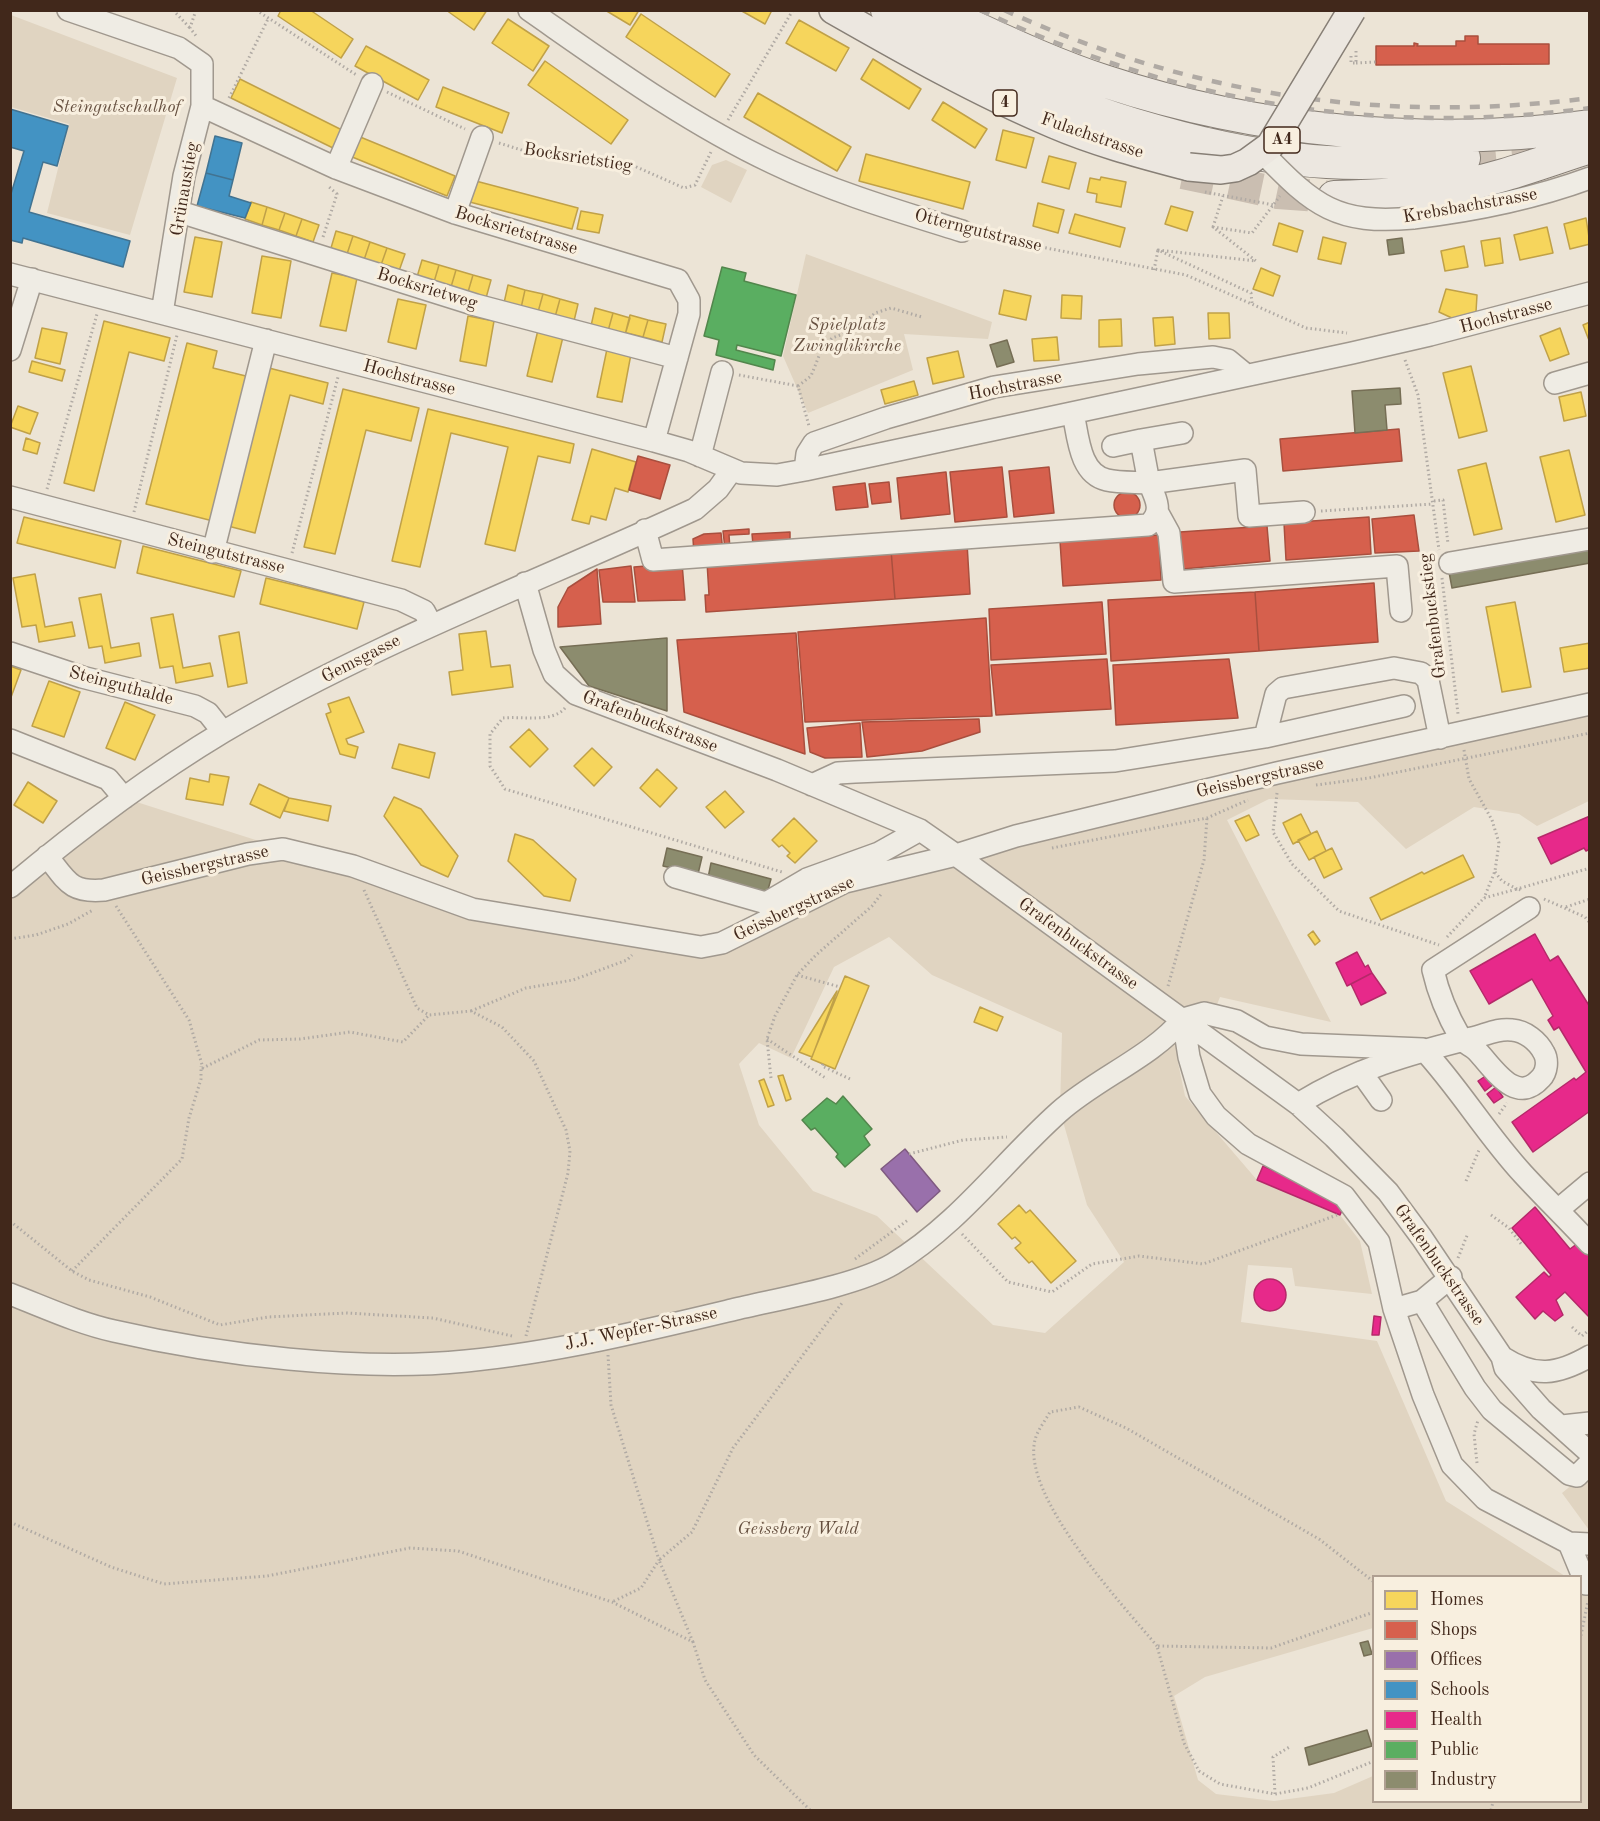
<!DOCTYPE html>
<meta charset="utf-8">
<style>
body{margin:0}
#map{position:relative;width:1600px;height:1821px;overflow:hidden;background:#ece4d6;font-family:"Old Standard TT",serif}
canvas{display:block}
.frame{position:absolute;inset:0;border:12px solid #41281b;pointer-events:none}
.legend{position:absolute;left:1372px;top:1575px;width:210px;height:228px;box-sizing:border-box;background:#f8efdf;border:2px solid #af9f91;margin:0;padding:8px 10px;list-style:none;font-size:18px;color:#41281b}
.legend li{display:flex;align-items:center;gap:12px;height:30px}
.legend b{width:30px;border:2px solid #af9f91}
</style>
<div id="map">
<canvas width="1600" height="1821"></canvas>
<div class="frame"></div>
<ul class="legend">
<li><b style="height:16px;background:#f6d55c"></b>Homes</li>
<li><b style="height:16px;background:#d6604d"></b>Shops</li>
<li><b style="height:16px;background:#9970ab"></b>Offices</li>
<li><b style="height:16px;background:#4393c3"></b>Schools</li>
<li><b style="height:16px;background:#e7298a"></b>Health</li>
<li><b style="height:16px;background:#5aae61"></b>Public</li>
<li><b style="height:16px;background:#8c8c6e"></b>Industry</li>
</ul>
</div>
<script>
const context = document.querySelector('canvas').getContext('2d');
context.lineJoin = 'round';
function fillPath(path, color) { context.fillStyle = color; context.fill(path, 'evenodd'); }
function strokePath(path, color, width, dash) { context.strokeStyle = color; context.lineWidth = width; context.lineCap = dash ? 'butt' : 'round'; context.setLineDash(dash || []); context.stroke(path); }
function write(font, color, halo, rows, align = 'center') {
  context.font = font + ' "Old Standard TT",serif'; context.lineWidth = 6; context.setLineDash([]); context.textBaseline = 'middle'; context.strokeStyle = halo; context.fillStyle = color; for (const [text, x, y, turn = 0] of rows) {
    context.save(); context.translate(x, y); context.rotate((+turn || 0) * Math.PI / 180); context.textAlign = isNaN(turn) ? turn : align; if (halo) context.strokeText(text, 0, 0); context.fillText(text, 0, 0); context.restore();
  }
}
fillPath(new Path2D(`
 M11 15 177 78 130 235 47 213 69 124 11 107Z
 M726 160 747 170 731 203 701 187 712 165Z
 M806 254 992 322 988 339 904 334 913 370 808 413 783 356Z
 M1589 704V801L1537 826 1519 814 1474 807 1406 849 1358 802 1269 799 1227 820 1331 1022 1220 997 1199 1050 1177 1058 1185 1096 1257 1180 1340 1215 1360 1241 1372 1294 1295 1286 1292 1268 1248 1265 1241 1322 1377 1341 1446 1501 1565 1576H1374L1373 1628 1205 1677 1174 1696 1198 1780 1216 1794 1274 1801 1334 1793 1373 1776 1374 1802H1580L1581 1587 1590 1592 1589 1810H11V887L124 798 472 909 701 947 845 882ZM889 937 932 975 1062 1033 1060 1111 1087 1205 1124 1262 1045 1333 993 1325 877 1216 813 1191 759 1125 739 1064 759 1043 791 1058 834 967Z
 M1589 1471V1530L1562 1493Z`), '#e0d4c1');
const homes = new Path2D(`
 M281 10H310L353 39 341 58 278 16Z
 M446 10H487L474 30Z
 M605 10H639L630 25Z
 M740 10H772L765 24Z
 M641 14 730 74 715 97 626 37Z
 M508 19 549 46 533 71 492 43Z
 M799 20 849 48 836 71 786 43Z
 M366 46 429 80 418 100 355 66Z
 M873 59 921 89 909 109 861 79Z
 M545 61 628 120 611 144 528 85Z
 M240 79 342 130 333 148 231 98Z
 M443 87 509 113 502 133 436 107Z
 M758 93 851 147 837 171 744 117Z
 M943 102 987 129 975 148 932 120Z
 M1003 130 1034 138 1026 168 996 160Z
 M353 134 455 176 447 196 345 154Z
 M866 154 970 182 963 209 859 181Z
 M1049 156 1076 163 1069 189 1042 182Z
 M1101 177 1126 182 1121 207 1096 202 1097 194 1087 192 1090 178 1100 180Z
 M472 180 578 208 572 229 466 201Z
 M251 202 267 207 262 225 245 219Z
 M1038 203 1064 210 1058 233 1033 226Z
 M1171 206 1193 212 1187 231 1165 224Z
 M267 207 285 213 279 230 262 225Z
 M581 211 603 215 599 233 577 229Z
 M285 213 302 219 296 236 279 230Z
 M1075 214 1125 228 1120 247 1069 233Z
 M1586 218 1590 244 1570 249 1564 224Z
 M302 219 319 225 313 242 296 236Z
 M1279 223 1303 231 1297 252 1273 245Z
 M1547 227 1553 253 1520 260 1514 235Z
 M336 231 353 236 347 254 331 248Z
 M353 236 370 242 364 260 347 254Z
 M195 237 222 242 212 297 184 292Z
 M1323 237 1346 243 1341 264 1318 259Z
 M1500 238 1503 263 1485 266 1481 241Z
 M370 242 387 248 381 265 364 260Z
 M1464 246 1468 267 1445 271 1441 251Z
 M387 248 405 254 399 271 381 265Z
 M262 256 291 261 281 318 252 313Z
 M422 260 439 265 434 282 417 277Z
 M439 265 456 270 451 287 434 282Z
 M1261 268 1280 276 1273 296 1253 289Z
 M456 270 473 275 468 292 451 287Z
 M332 273 357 278 346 331 320 326Z
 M473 275 491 280 486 298 468 292Z
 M508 285 525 290 521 308 504 303Z
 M1446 289 1477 295 1476 312 1454 319 1439 312Z
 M525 290 543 294 538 312 521 308Z
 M1004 290 1031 296 1026 320 999 314Z
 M543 294 560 299 555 317 538 312Z
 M1062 295 1082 296 1081 319 1061 318Z
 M398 299 426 305 416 349 388 342Z
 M560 299 578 304 574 321 555 317Z
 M595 308 613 313 608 331 591 326Z
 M613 313 630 318 625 335 608 331Z
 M1208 313H1229L1230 338 1209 339Z
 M630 315 648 320 643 337 627 333 625 335Z
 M468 316 494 321 486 366 460 361Z
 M1173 317 1175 344 1155 346 1153 318Z
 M1121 319 1122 346 1099 347V320Z
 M648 320 666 324 662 342 643 337Z
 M104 321 170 338 164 361 129 352 94 491 64 483Z
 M1590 322V343L1583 325Z
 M42 328 67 333 60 364 35 358Z
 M1560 328 1569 354 1550 361 1540 336Z
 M538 330 563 337 552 382 527 376Z
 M1057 337 1059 360 1034 361 1032 339Z
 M187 343 217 351 213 368 250 377 213 521 146 504Z
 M607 349 631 354 622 402 597 397Z
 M958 351 964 377 933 384 927 358Z
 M32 361 65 370 62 381 29 372Z
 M1471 366 1487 431 1459 438 1443 373Z
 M265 367 328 383 323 404 290 395 255 533 224 525Z
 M914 381 918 395 885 404 881 390Z
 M343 389 419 408 411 441 366 430 335 554 304 547Z
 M1581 392 1586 416 1564 421 1559 397Z
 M18 406 38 413 30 434 10 427Z
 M428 409 574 444 570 463 538 456 515 551 485 544 508 447 451 433 420 567 392 561Z
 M26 438 40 443 37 454 23 450Z
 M592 449 636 462 628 492 615 488 606 520 591 516 589 524 572 520Z
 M1569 450 1585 515 1556 522 1540 457Z
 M1486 463 1502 529 1474 535 1458 470Z
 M24 517 121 541 115 568 17 543Z
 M143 546 241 571 234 597 137 573Z
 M35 574 45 627 72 622 75 636 39 642 36 625 22 627 13 578Z
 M266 578 364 602 357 629 260 604Z
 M101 594 111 648 139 643 141 656 105 663 102 646 89 648 79 598Z
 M1515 602 1531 687 1502 692 1486 607Z
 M173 614 183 668 210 663 213 676 176 683 173 666 160 668 151 618Z
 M486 631 491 667 510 665 513 687 452 695 449 672 463 670 459 634Z
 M239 632 247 683 228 687 219 636Z
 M1590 643V668L1564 672 1560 648Z
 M10 666 21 670 10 700Z
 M49 681 80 692 64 737 32 726Z
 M349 697 364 732 346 739 348 744 358 747 355 758 340 754 326 714 331 712 328 704Z
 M125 702 155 715 135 760 106 748Z
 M529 729 548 749 530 767 510 747Z
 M399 744 435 753 429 778 392 768Z
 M592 748 612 767 594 786 574 766Z
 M657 769 677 788 660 807 640 788Z
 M210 774 229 777 223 805 186 799 190 778 209 782Z
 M28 782 57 801 43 823 14 805Z
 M259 784 289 798 280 818 250 804Z
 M725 791 744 812 725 828 706 807Z
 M394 797 421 809 458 856 448 877 421 865 384 816Z
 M289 798 331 806 328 821 284 811Z
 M1301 814 1311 834 1293 844 1283 823Z
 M1249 815 1259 835 1246 841 1235 821Z
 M794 818 817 841 795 863 787 856 790 853 782 845 779 847 772 840Z
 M1317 831 1326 851 1309 860 1298 840Z
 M515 834 533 840 576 879 570 901 544 896 508 861Z
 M1332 848 1342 869 1324 878 1314 857Z
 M1463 855 1474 877 1381 920 1370 898 1422 872 1424 874Z
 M1313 931 1320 941 1315 945 1308 935Z
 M845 976 869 986 835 1069 811 1059Z
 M837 991 812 1057 799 1052Z
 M980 1007 1003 1017 997 1031 974 1022Z
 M783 1075 791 1099 786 1101 778 1076Z
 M764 1079 774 1105 768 1107 759 1081Z
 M1019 1205 1026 1213 1030 1210 1076 1261 1051 1283 1032 1261 1029 1263 1015 1248 1021 1243 1015 1237 1012 1239 998 1224Z`);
fillPath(homes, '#f6d55c');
strokePath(homes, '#c0a148', 1.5);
const shops = new Path2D(`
 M1465 36H1478V44H1549V64L1376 65V46H1414V43L1418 44 1417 46H1456V41H1465Z
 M1399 429 1402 461 1283 471 1280 439Z
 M638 456 670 465 660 499 629 490Z
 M1002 467 1007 517 955 522 950 472Z
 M1049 467 1054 513 1014 517 1009 471Z
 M946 472 950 514 901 519 897 478Z
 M889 482 891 502 872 504 869 484Z
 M865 483 868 507 836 510 833 487Z
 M1114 505a13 13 0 1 1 26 0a13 13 0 1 1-26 0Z
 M1414 515 1419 551 1375 553 1372 519Z
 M1369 517 1371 554 1286 560 1284 523Z
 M1267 526 1270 561 1183 569 1180 532Z
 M749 529V534L729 535 730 549H725L723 531Z
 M790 532V542L753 545 752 534Z
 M721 533 723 552 694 554 693 539 704 534Z
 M1159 535 1161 580 1063 586 1060 541Z
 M967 543 970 594 895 599 891 550Z
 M891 550 895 599 706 612 705 595H709L707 562Z
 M682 563 685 600 638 601 634 567Z
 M631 566 635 602H603L599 570Z
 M597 569 601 624 558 627V607L568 588Z
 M1374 583 1378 642 1259 651 1255 592Z
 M1255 592 1259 651 1111 661 1108 600Z
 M1102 602 1106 654 991 660 989 609Z
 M986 618 992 716 805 722 798 632Z
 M796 633 805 754 684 712 677 640Z
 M1107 659 1111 709 996 715 991 665Z
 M1229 659 1238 718 1116 725 1113 665Z
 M979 719 980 732 922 751 867 757 862 722Z
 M860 723 862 757 825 758 810 752 807 728Z`);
fillPath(shops, '#d6604d');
strokePath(shops, '#a94f3e', 1.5);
const offices = new Path2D(`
 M905 1149 940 1191 917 1212 881 1169Z`);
fillPath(offices, '#9970ab');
strokePath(offices, '#7f5a80', 1.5);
const schools = new Path2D(`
 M10 109 68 126 57 166 43 162 29 212 130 241 123 267 23 238 22 243 10 240V197L24 151 10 147Z
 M215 136 242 143 233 180 206 173Z
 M206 173 233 180 229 196 251 203 245 218 197 206Z`);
fillPath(schools, '#4393c3');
strokePath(schools, '#427391', 1.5);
const health = new Path2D(`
 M1590 816V849L1586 851 1584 848 1551 864 1538 838Z
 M1535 934 1550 961 1558 956 1590 1007V1111L1533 1152 1512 1122 1574 1078 1576 1080 1586 1072 1559 1027 1554 1030 1548 1020 1553 1016 1532 979 1489 1004 1470 971Z
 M1357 952 1365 967 1368 965 1372 973 1347 986 1336 963Z
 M1372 973 1386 993 1361 1005 1351 984Z
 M1487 1075 1494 1084 1485 1091 1478 1081Z
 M1496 1087 1503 1097 1494 1103 1487 1094Z
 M1263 1166 1346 1201 1340 1215 1257 1180Z
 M1535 1207 1570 1249 1578 1243 1590 1257V1318L1565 1292 1556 1300 1563 1315 1555 1321 1543 1311 1535 1319 1516 1297 1544 1272 1549 1277 1551 1275 1512 1228Z
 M1254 1295a16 16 0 1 1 32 0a16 16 0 1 1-32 0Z
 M1374 1316 1381 1317 1379 1335H1372Z`);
fillPath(health, '#e7298a');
strokePath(health, '#b52969', 1.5);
const public = new Path2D(`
 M722 267 746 273 744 281 796 295 781 356 737 345 736 350 775 360 773 370 716 355 719 340 704 336Z
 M843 1096 872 1129 864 1136 870 1145 845 1167 836 1157 838 1154 815 1128 811 1130 802 1120 827 1098 836 1104Z`);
fillPath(public, '#5aae61');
strokePath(public, '#52864c', 1.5);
const industry = new Path2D(`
 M1402 238 1404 253 1389 255 1387 240Z
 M1007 340 1014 362 997 367 990 345Z
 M1400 388 1401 404 1385 405 1387 430 1355 433 1352 391Z
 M1590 547V563L1452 588 1449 572Z
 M667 638V711L589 686 560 647Z
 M667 848 702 857 698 874 663 866Z
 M711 863 771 879 767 893 708 878Z
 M1368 1641 1372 1654 1364 1656 1360 1643Z
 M1367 1730 1372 1746 1309 1765 1305 1748Z`);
fillPath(industry, '#8c8c6e');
strokePath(industry, '#766e55', 1.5);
strokePath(new Path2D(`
 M1464 158 1559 149
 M1183 173 1278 193 1332 197`), '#cabeb1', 32, [32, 16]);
const minor = new Path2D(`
 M68 10 179 48 202 64V106L184 176 162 313
 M529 10C608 65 686 122 773 163 833 192 898 211 962 231
 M202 106 336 168 455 213 678 280 689 300V314L654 441
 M336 168 372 84
 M180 212 476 305 677 358
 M455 213 482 137
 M1413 218C1473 211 1533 199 1590 178
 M10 274 654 441 689 451 741 473 777 475 805 470 1352 353 1430 335 1590 293
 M10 350 32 279
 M1555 383 1590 373
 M1182 433 1141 440 1149 483 1245 470 1249 516 1304 512
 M1113 446 1141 440
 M700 456 722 372
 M805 470 807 454 814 443 886 418 994 387 1138 364 1213 357 1228 360 1245 374
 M10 497 401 600 424 611 431 624
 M1158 513 1169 533 1174 582 1397 566 1401 611
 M645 530 653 560 1148 525C1164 513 1156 498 1149 483 1136 482 1120 483 1107 480 1079 474 1078 435 1073 413
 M213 552 266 340
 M1450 563 1590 539
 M525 583 544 650 554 674 576 694 777 770 920 830 956 855 1298 1104 1334 1137 1388 1192 1422 1238 1502 1357 1505 1368 1541 1409 1590 1453
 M10 653 82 677 195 706 208 713 223 732
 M1265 737 1276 694 1283 688 1394 668 1421 673 1428 680 1440 738
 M10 740 108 779 124 798
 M812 785 838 773 855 772 1115 761 1265 737 1404 706
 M47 856C67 881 70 893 104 890L248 854 283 849 353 866 472 909 701 947 722 943 845 882 956 855 1016 836 1277 773 1590 704
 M675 877 766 903 807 879 879 853 920 830
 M10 887C77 831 148 777 223 732 374 643 537 582 695 509L718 489 731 471
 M1183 1019 1189 1057 1200 1094 1216 1116 1248 1144 1344 1196 1379 1242 1394 1309 1423 1395 1452 1465 1485 1499 1569 1543 1590 1544
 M1183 1019 1204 1013 1237 1021 1265 1037 1301 1044 1423 1049C1459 1088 1487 1135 1523 1174 1545 1198 1568 1220 1590 1244
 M1361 1072 1381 1100
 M1298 1104C1355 1069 1408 1054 1472 1038 1486 1035 1497 1028 1512 1030 1525 1031 1538 1041 1544 1053 1548 1060 1547 1072 1541 1078 1516 1106 1494 1069 1478 1052 1473 1046 1464 1044 1460 1037 1449 1018 1438 992 1433 970L1529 908
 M1559 1209 1590 1183
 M10 1294C44 1307 78 1323 114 1331 218 1355 360 1372 466 1361 557 1352 644 1331 732 1310 777 1299 856 1286 893 1264 959 1224 1003 1162 1059 1112 1097 1078 1152 1057 1183 1019
 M1422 1301 1451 1277
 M1394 1309 1422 1301 1475 1388 1492 1410 1569 1474 1577 1476 1590 1463
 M1502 1357C1535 1378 1557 1375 1590 1356
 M1562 1426 1590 1423
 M1569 1543 1586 1584 1590 1583`);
const major = new Path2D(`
 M833 10C905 51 977 92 1053 124 1097 143 1144 155 1189 167`);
const highway = new Path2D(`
 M887 10C923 30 959 51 995 69 1089 117 1222 156 1327 162 1372 165 1418 161 1464 158
 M936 10C992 35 1046 62 1104 81 1258 132 1429 148 1590 126
 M1334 197C1372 196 1411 194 1448 188 1497 180 1543 162 1590 147`);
strokePath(minor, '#a0988e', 24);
strokePath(major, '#877f76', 30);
strokePath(highway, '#877f76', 34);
strokePath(new Path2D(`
 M173 10 190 28
 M196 10 190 28 197 37
 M256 10 358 76
 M1351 56V63H1356V49
 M1356 63 1376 62
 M387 92 465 129
 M229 98 268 19
 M728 120 793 10
 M499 143 528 152 632 165 684 188 695 185 711 152
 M1205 192 1274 205
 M1213 227 1223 196
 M979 235 1186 275 1306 328 1347 333
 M323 237 337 194 329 187
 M1154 270 1158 250
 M1252 303 1251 293 1158 250 1256 261 1213 227 1252 233 1280 196
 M1405 360 1418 395 1439 550
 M739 375 798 386 809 426
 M798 386 811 376 821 351 832 338 857 329 875 313 891 308 922 317
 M47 489 97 314
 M1434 501 1443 500 1448 544
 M1321 511 1433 504
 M134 512 177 335
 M292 553 338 377
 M1442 578 1458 714
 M565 708C553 723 521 716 503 718L490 734V766L505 789 782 872
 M1464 750 1469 779 1492 820 1499 843 1495 871 1484 898
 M1316 785 1369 778 1590 733
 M1277 793 1273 832 1292 864 1339 911 1439 945
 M1052 848 1207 818 1248 800
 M1495 872 1502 881 1517 889 1590 868
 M364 890 417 1008 429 1015 471 1011 502 1027 534 1061 566 1130 570 1151 568 1173 526 1336
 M1544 899 1585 917 1590 923
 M116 906 189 1020 203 1068 259 1040 300 1039 350 1032 403 1042 429 1015
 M1566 907 1590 899
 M1447 937 1484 898 1517 889 1521 890
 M10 939 36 935 68 924 93 910
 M797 975 840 987
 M1168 986 1204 860 1207 818
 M471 1011 526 988 573 980 627 960 632 955
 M767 1039 827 1079
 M823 1064 822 1066 850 1079
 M771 1078 767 1039 775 1016 797 975 816 955 872 906 882 893
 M1499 1114 1507 1103
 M909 1154 963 1140 1007 1137
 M1466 1181 1479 1150
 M1491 1215 1509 1228 1522 1245
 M10 1221 72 1271 89 1280 150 1297 220 1325 268 1317 346 1313 433 1318 512 1336
 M962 1234 1008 1282 1052 1292 1092 1264 1139 1256 1203 1264 1337 1215
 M1458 1258 1468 1233
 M855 1259 908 1220
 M72 1271 182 1159 189 1118 201 1079V1066
 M1572 1327 1582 1336 1590 1329
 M608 1355 611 1405 659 1560 641 1588 612 1602
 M1477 1463 1474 1434 1478 1420
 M10 1522 111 1567 164 1584 267 1576 410 1548 458 1551 612 1602 693 1642 705 1680 754 1755 810 1810
 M1374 1612 1271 1648 1157 1646 1184 1743 1199 1771 1220 1784 1275 1794 1308 1788 1374 1761
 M1580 1640 1588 1601
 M693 1642 659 1560 692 1532 733 1448 842 1303
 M1157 1646C1122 1604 1021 1496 1035 1440 1037 1431 1045 1421 1050 1412L1079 1407 1126 1428 1319 1539 1374 1582
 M1275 1794 1273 1757 1291 1746
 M1491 1810 1493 1802`), '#b0aaa4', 3, [1.5, 3]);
strokePath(minor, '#efece4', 21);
strokePath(major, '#ece7e0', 27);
strokePath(highway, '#ece7e0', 32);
strokePath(new Path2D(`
 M980 10C1175 102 1375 137 1590 108
 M1004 10C1193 96 1384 124 1590 98`), '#b0aaa4', 4.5, [10, 10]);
const minorBridge = new Path2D(`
 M1263 153C1314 206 1337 225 1413 218`);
const majorBridge = new Path2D(`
 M1189 167 1221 170 1235 168 1248 162 1270 146 1352 10`);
strokePath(minorBridge, '#a0988e', 24, []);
strokePath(majorBridge, '#877f76', 30, []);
strokePath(minorBridge, '#efece4', 21);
strokePath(majorBridge, '#ece7e0', 27);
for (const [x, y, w] of [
 [1005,103,24],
 [1282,140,36]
]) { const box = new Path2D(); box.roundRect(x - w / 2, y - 13, w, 26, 4.5); context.fillStyle = '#f8efdf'; context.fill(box); strokePath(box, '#41281b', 1.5); }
write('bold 16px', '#41281b', null, [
 ["4",1005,103],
 ["A4",1282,140]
]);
write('italic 18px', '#665040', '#f8efdf', [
 ["Steingutschulhof",117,107],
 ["Spielplatz",847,325],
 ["Zwinglikirche",847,346],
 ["Geissberg Wald",798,1529]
]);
write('18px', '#41281b', '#f8efdf', [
 ["Fulachstrasse",1092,136,19],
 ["Bocksrietstieg",578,158,9],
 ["Grünaustieg",185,189,-80],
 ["Krebsbachstrasse",1470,206,-10],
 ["Bocksrietstrasse",516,231,17],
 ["Otterngutstrasse",978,231,14],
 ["Bocksrietweg",427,289,17],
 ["Hochstrasse",1506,316,-15],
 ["Hochstrasse",409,378,15],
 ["Hochstrasse",1015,386,-11],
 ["Steingutstrasse",226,554,14],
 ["Grafenbuckstieg",1433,616,-97],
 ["Gemsgasse",361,659,-27],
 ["Steinguthalde",121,686,15],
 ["Grafenbuckstrasse",650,722,21],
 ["Geissbergstrasse",1260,778,-13],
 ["Geissbergstrasse",205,866,-13],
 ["Geissbergstrasse",794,909,-25],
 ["Grafenbuckstrasse",1078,944,36],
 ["Grafenbuckstrasse",1439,1265,55],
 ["J.J. Wepfer-Strasse",641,1329,-12]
]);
</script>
